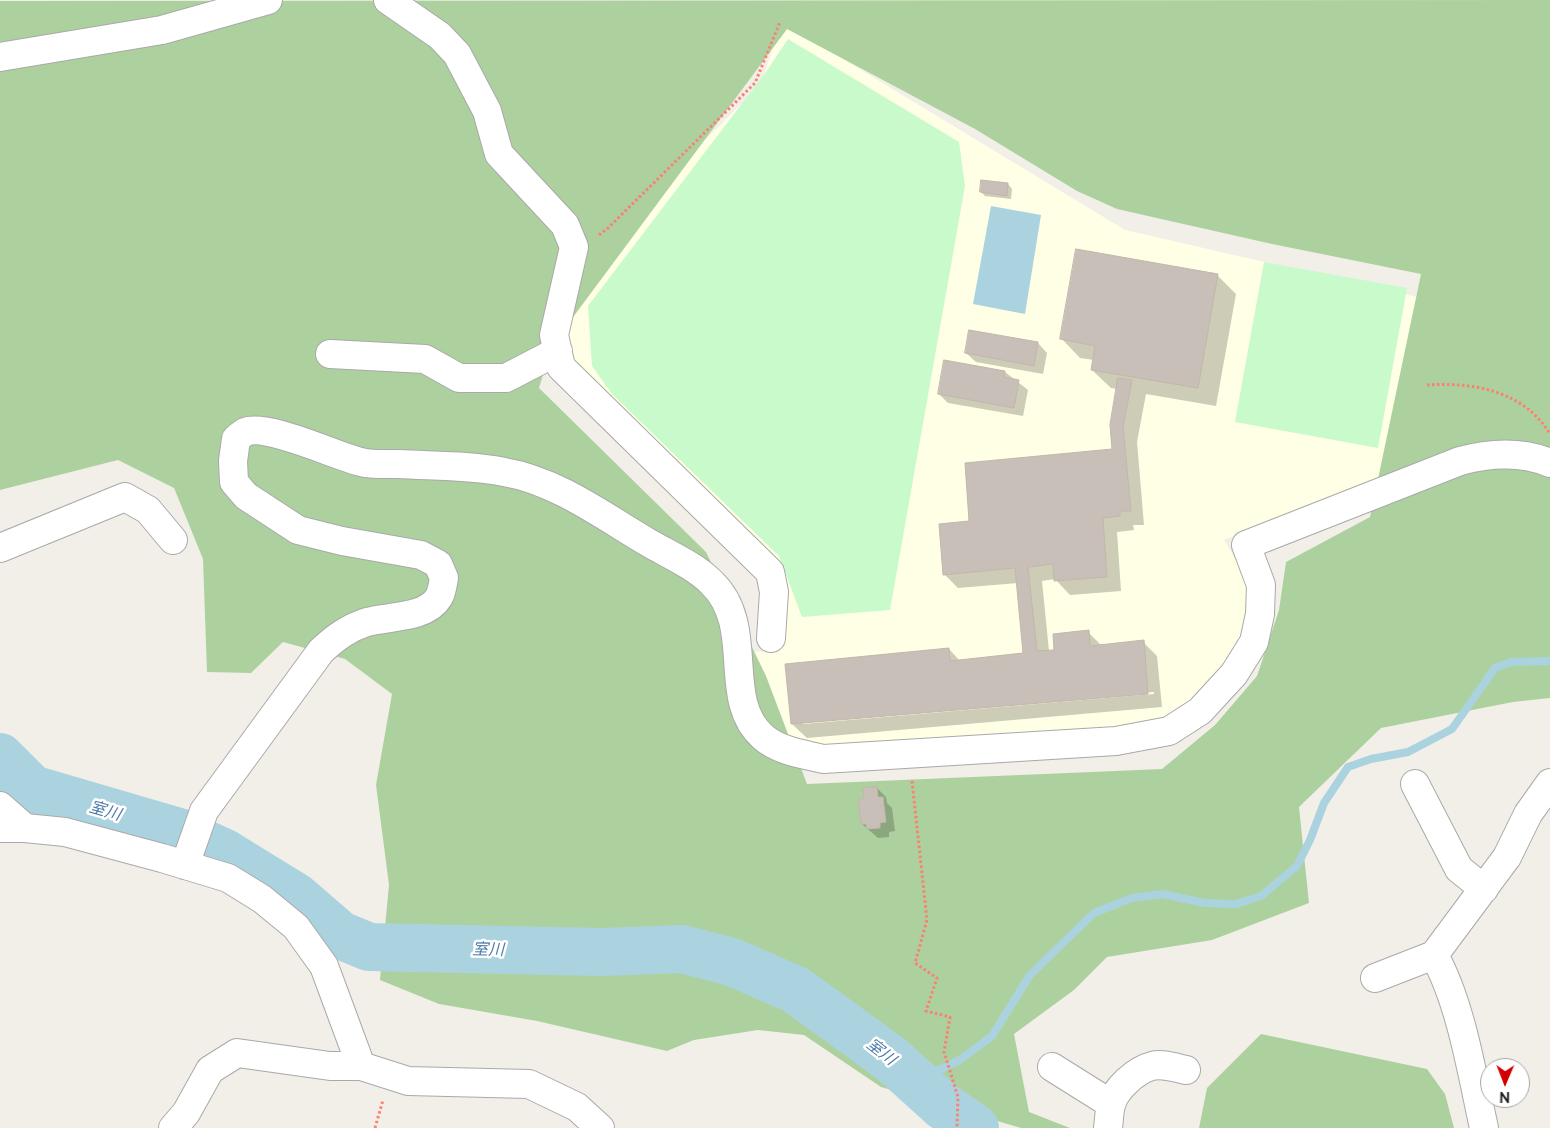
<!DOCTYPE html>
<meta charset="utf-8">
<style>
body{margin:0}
#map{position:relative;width:1550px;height:1128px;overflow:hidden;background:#f2efe9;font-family:Raleway,sans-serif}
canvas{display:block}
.north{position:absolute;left:1480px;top:1058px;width:50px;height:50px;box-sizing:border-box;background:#fff;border:1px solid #a7a7a7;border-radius:50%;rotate:181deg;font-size:14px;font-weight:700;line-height:20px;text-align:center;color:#222}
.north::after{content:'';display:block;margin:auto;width:18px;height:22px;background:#d40000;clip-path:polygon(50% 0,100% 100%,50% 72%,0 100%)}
</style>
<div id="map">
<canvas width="1550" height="1128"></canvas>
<div class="north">N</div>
</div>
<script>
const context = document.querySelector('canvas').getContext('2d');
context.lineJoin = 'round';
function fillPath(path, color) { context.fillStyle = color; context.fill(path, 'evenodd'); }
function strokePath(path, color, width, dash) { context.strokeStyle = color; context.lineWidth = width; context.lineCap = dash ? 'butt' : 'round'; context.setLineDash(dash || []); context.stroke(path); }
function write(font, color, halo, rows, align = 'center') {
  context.font = font + ' Raleway,"Noto Sans JP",sans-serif'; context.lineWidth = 5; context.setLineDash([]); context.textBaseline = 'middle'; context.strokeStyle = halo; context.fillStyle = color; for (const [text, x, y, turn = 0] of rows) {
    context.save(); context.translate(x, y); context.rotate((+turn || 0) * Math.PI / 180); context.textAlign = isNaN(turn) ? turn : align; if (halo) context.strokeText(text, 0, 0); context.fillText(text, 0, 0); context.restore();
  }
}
fillPath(new Path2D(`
 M782 22 1125 230 1417 297 1379 479 1224 540 1252 587 1247 634 1190 707 1145 727 809 749 765 726 746 664 756 652 781 649V585L565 356 563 323 613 230 760 86Z`), '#ffffe5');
fillPath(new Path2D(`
 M1550 0V698L1513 702 1381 728 1299 807 1309 903 1212 940 1107 957 1074 990 1014 1034 1029 1112 1070 1128H1021L881 1087 804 1035 758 1030 694 1040 667 1051 537 1021 439 1004 380 980 389 885 376 785 392 694 345 659 283 642 251 673 207 672 203 559 174 488 118 460 0 490V1ZM787 29 975 129 1077 191 1117 209 1272 244 1421 274 1370 517 1286 562 1279 610 1257 676 1215 725 1162 769 807 784 766 676 706 552 539 388 547 362 562 332Z
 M1261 1034 1427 1069 1445 1094 1454 1128H1199L1207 1088Z`), '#add19e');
fillPath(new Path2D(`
 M788 39 959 142 965 186 890 610 802 617 779 556 612 394 592 366 588 306 766 72Z
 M1264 262 1407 288 1378 448 1235 422Z`), '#c8facc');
fillPath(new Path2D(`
 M991 206 1041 215 1025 314 973 304Z`), '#aad3df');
fillPath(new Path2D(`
 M1008 184 1012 189 1011 199 985 196 981 192Z
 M1217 275 1236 294 1216 406 1146 394 1137 442 1144 525H1133L1134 530 1117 532 1121 591 1070 595 1055 579 1042 581 1049 651H1056L1088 632 1102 646 1143 642 1157 656 1162 707 807 738 792 724 949 649 960 661 1024 654 1018 583 958 588 944 574 971 523 1113 450 1117 389 1111 388 1092 370 1094 360 1080 358 1062 339ZM1154 692V694L803 724V722Z
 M1038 343 1047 353 1043 374 976 362 966 353Z
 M1005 372 1028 390 1023 416 948 403 939 394Z
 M877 788 886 797 887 803 892 808 895 831 889 832V837L878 838 862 824 866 800Z`), '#0003');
strokePath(new Path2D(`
 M915 1081 958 1061 992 1036 1030 975 1094 913 1132 898 1162 894 1205 903 1236 904 1261 896 1297 866 1310 840 1324 803 1348 767 1371 759 1408 752 1452 729 1495 668 1511 662 1550 661`), '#aad3df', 8);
strokePath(new Path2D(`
 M0 757 32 789 179 832 223 852 296 897 340 935 369 947 601 952 682 949 732 962 796 990 891 1059 943 1106 975 1128`), '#aad3df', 48);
const building = new Path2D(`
 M981 180 1008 183 1007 196 980 192Z
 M1076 249 1218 274 1198 388 1091 370 1095 346 1060 339Z
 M969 330 1038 342 1034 366 965 353Z
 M944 360 1005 371 1004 377 1019 380 1014 408 938 394Z
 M1118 378 1132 380 1123 427 1131 511H1120V516L1103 518 1107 577 1054 581 1053 564 1028 567 1037 651 1054 650 1053 634 1089 630 1090 646 1144 640 1148 694 791 724 785 664 949 648 950 661 1023 653 1015 568 943 575 939 524 969 521 965 463 1112 449 1110 425Z
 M877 787 878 797H883L886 822 880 823V828L867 829 866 824H861L858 799 864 798 863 788Z`);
fillPath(building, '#c7bfb8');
strokePath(building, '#c4b6ab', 1);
const minor = new Path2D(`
 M388 0 440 36 457 54 487 111 499 154 565 225 574 247 554 335 561 367 770 572 774 592 771 638
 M0 57 162 30 268 0
 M330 354 425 359 459 378H506L558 351
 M0 548 125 497 148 510 173 540
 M1415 784 1459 869 1484 889
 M0 806 25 828
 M0 828H25L65 832 162 858 228 878 262 899 296 927 324 966 361 1066 408 1081 529 1084 577 1107 600 1128
 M185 865 204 811 321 651C335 638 348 628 367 622 388 616 426 619 439 597 442 592 443 583 444 578L438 564 421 555 342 541 298 530 246 496 234 482 233 461 236 439C238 437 242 434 245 432 267 423 336 456 361 462 372 465 386 464 398 464 433 466 470 465 504 472 557 481 603 516 649 543 670 555 695 566 712 583 757 627 720 699 763 737 779 751 803 754 823 759L1116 741 1169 731 1200 711 1234 674 1254 642 1260 614 1261 585 1246 545 1460 461C1490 453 1521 451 1550 463
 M1434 955C1461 1003 1472 1074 1484 1128
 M1375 978 1434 955 1507 857 1528 814 1550 783
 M1052 1067 1111 1104
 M173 1128 186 1113 210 1070 237 1053 330 1066H361
 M1108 1128C1109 1121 1109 1112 1111 1105 1115 1089 1136 1070 1152 1066 1163 1063 1176 1068 1186 1070`);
strokePath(minor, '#a9a9a9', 30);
strokePath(new Path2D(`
 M599 235 608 228 755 83 780 22
 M1427 385C1474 382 1524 391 1550 434
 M912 781 927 920 915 963 937 978 926 1011 950 1017 944 1052 958 1097 957 1128
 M375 1128 383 1100`), '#fa8072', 3, [2.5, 2.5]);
strokePath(minor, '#fff', 28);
write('italic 16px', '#4a7aab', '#fff', [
 ["室川",105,811,16],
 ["室川",488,950,1],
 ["室川",881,1052,38]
]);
</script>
